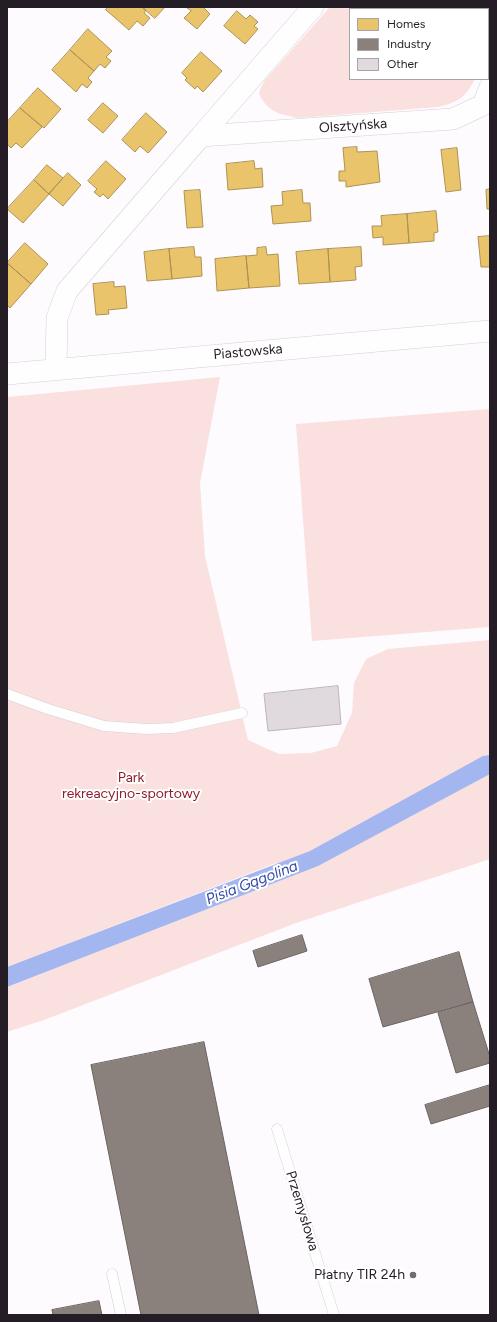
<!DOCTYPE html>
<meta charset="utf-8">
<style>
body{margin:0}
#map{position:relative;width:497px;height:1322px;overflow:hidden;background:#fdfbfd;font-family:Figtree,sans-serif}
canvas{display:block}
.frame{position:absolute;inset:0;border:8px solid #251d25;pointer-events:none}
.legend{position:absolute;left:349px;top:8px;width:140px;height:72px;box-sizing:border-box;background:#fff;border:1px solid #a8a5a8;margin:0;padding:5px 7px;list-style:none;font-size:12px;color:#251d25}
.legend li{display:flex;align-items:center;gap:8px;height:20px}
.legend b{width:20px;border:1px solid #a8a5a8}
</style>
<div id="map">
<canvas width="497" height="1322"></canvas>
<div class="frame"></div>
<ul class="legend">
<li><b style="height:11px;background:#e9c46a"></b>Homes</li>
<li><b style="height:11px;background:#8a817c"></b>Industry</li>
<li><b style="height:11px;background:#e0d9dd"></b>Other</li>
</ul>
</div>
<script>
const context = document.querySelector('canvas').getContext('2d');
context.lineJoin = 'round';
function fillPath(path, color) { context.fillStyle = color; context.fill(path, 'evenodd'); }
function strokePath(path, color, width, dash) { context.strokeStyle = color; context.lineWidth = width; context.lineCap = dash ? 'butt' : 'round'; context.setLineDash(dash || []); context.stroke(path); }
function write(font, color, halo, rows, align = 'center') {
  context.font = font + ' Figtree,sans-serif'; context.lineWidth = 4; context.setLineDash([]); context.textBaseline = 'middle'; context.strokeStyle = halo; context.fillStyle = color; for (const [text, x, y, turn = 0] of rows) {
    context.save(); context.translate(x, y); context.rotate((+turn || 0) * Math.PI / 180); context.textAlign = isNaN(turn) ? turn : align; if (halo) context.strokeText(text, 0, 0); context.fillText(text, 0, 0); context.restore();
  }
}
fillPath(new Path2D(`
 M330 7H465V9H350V79H475C465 98 458 102 438 107L298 118C279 114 268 112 259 94L261 87 265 80Z
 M220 377 200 483 205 556 248 740 279 754 311 753 337 746 352 713 354 683 366 659 388 649 490 640V859L296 923 44 1020 7 1032V987L282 880 276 863 7 967V397Z
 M490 409V627L312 641 296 424Z`), '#fae0df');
fillPath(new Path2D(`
 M490 755V774L318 866 7 987V967L310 851 483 756Z`), '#a4b6f0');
const homes = new Path2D(`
 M108 7H142L146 10 144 13 150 18 143 26 137 21 129 30 106 10Z
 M142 7H165L155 18Z
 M186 7H203L210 14 197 29 184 18 191 11Z
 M237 11 246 19 250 15 258 22 254 26 258 29 245 44 224 26Z
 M88 29 112 51 106 57 111 61 105 68 100 64 94 71 70 50Z
 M70 50 94 71 88 78 92 82 87 88 82 84 76 92 52 70Z
 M201 52 222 71 203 92 197 86 195 89 185 80 187 78 182 73Z
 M38 88 61 109 44 128 20 108Z
 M103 103 118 116 103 133 88 120Z
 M20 108 42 127 22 148 16 143 11 148 7 144V122Z
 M146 113 167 132 148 153 140 146 135 152 122 140Z
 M357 147V152L377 151 380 182 346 187V181H339V171H345L343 148Z
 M457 148 461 190 446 192 441 150Z
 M106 161 126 179 108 199 103 194 100 197 94 192 97 189 88 181Z
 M254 161 255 169 262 168 263 187 228 190 226 164Z
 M47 165 63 178 49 194 34 180Z
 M68 173 81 185 63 206 49 194Z
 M34 180 49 194 23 223 7 209Z
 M490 189V209H487L486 190Z
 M200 190 203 227 187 228 184 191Z
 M302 190 303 203H310L311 221 273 224 271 206 283 205 282 192Z
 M436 211 438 232 434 233V241L409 243 407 214Z
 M407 214 409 243 383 245V237L373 238 372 226H382L381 216Z
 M490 236V267H481L478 237Z
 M25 243 48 264 31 284 7 263Z
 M194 247 195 257H201L202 276 172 279 169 249Z
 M266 247 267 255 278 254 280 286 249 288 246 256 257 255V248Z
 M361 247 362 266 355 267 356 280 330 282 328 249Z
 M169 249 172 279 147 281 144 252Z
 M328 249 330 282 299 284 296 252Z
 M246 256 249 288 217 291 215 259Z
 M7 263 31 284 10 308 7 305Z
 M114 282V287L125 286 127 308 108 310 109 314 96 315 93 284Z`);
fillPath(homes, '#e9c46a');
strokePath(homes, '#ae9255', 1);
const industry = new Path2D(`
 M302 935 307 951 258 967 253 951Z
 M459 952 473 1002 383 1027 369 979Z
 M473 1002 490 1057V1063L456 1073 438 1013Z
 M204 1042 259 1315H141L91 1065Z
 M490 1085V1106L431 1124 425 1105Z
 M99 1301 102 1315H53L52 1310Z`);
fillPath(industry, '#8a817c');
strokePath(industry, '#6c6362', 1);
const building = new Path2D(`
 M338 686 341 724 268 731 264 694Z`);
fillPath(building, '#e0d9dd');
strokePath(building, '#bcb6b8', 1);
const service = new Path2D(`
 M7 694 48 709 104 726 147 729 173 728 242 713
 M277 1129 334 1315
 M112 1274 121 1315`);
const minor = new Path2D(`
 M475 7V9
 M488 57 490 64
 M201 136 313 7
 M56 369 57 318 67 291 201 136 453 119 483 105 490 87
 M7 374 490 331`);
strokePath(service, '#d4cfd4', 11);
strokePath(minor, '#d4cfd4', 22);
strokePath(service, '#fffeff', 10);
strokePath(minor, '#fffeff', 21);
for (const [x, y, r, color] of [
 [413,1275,4,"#716b71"]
]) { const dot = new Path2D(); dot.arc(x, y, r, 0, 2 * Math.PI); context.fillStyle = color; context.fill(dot); strokePath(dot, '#fff', 1.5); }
write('14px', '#251d25', '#fff', [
 ["Olsztyńska",353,126,-4],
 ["Piastowska",248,352,-5],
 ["Przemysłowa",302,1211,73]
]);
write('14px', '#931b28', '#fff', [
 ["Park",131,778],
 ["rekreacyjno-sportowy",131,794]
]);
write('14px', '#251d25', '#fff', [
 ["Płatny TIR 24h",405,1275]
], 'right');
write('italic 15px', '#334aa9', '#fff', [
 ["Pisia Gągolina",252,883,-21]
]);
</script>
